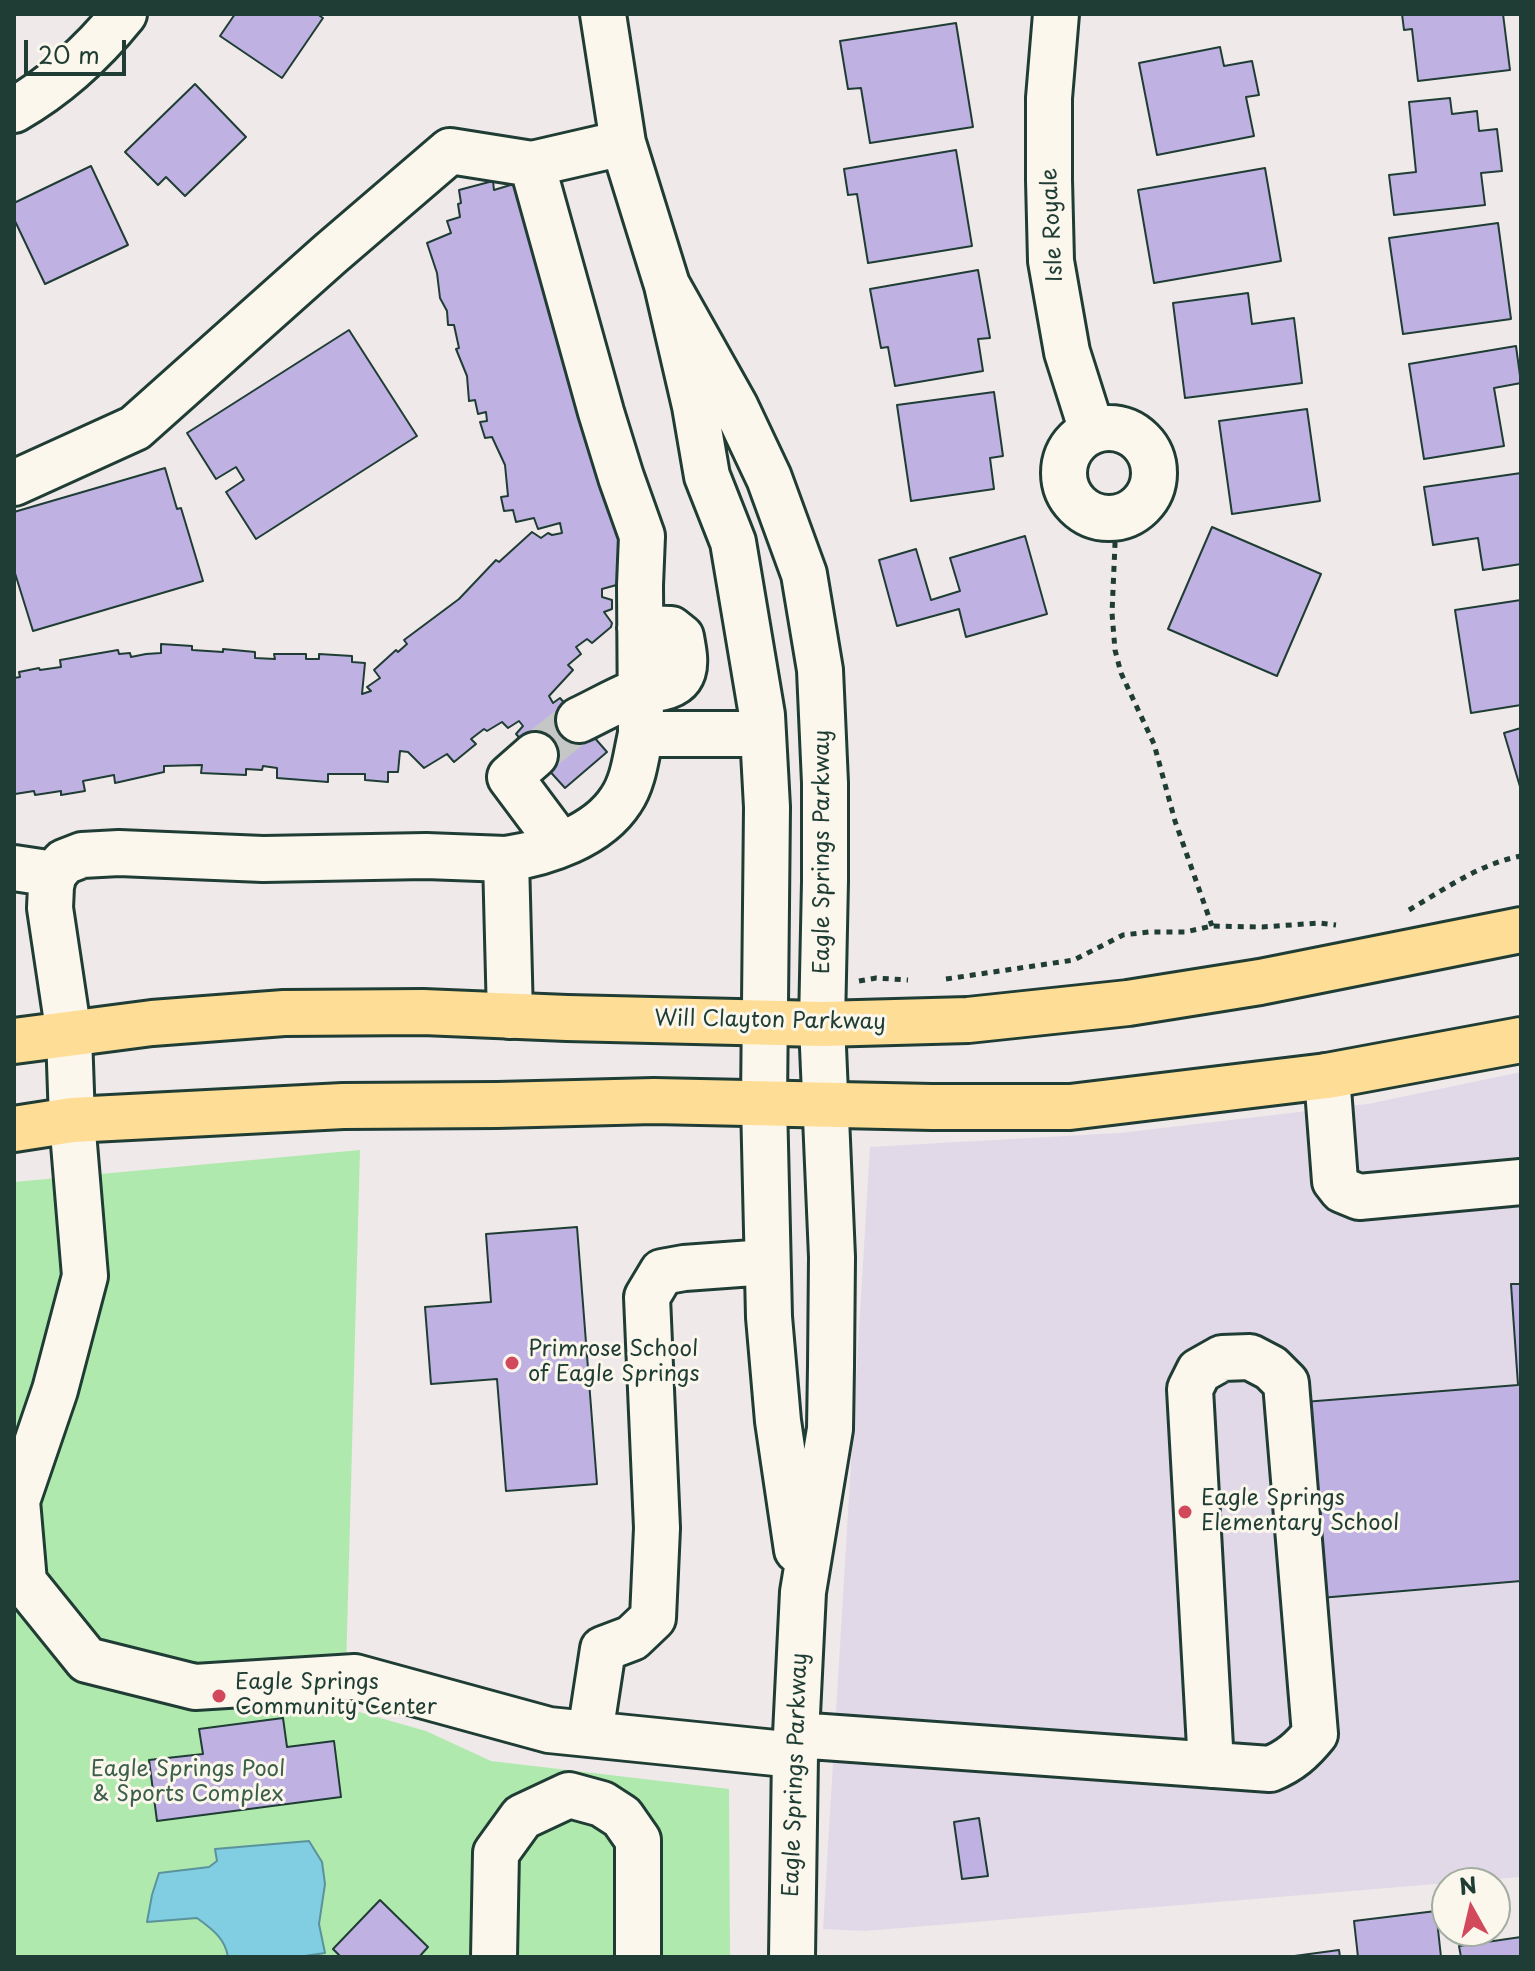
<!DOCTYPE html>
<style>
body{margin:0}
#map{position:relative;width:1535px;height:1971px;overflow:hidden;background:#efe9ea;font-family:"Playpen Sans",sans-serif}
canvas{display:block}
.frame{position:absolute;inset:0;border:16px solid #1f3d34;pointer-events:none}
.north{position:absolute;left:1431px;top:1867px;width:80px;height:80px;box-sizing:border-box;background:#fbf7ec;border:2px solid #a3ada2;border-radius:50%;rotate:352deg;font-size:22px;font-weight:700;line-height:32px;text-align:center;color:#1f3d34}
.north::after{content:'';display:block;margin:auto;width:28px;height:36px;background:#d1495b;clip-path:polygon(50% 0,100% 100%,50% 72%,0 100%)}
.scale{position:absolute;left:24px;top:40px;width:102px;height:36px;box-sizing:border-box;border:4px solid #1f3d34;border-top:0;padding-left:10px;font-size:24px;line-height:28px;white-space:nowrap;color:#1f3d34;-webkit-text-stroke:6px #fbf7ec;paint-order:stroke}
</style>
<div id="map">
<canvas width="1535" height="1971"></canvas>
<div class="frame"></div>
<div class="north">N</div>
<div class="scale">20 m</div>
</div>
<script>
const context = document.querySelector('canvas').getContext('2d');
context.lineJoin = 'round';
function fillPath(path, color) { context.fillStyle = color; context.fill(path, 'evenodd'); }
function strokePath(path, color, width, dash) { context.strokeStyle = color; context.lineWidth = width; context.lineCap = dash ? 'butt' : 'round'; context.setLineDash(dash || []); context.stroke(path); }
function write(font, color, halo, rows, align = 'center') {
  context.font = font + ' "Playpen Sans",sans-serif'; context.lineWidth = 6; context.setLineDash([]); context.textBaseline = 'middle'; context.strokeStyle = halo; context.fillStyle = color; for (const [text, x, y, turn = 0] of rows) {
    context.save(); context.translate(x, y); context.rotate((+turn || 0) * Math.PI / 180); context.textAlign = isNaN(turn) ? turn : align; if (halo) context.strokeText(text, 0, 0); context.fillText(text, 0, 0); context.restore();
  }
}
fillPath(new Path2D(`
 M1521 1072V1877L865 1931 823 1929 870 1147 1120 1133 1368 1104Z`), '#e1d8e8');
fillPath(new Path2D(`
 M360 1150 345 1708 426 1731 491 1761 729 1789 730 1957H14V1182Z`), '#b0e9ad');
const water = new Path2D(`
 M309 1841 322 1862 325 1884 319 1924 325 1953 298 1957H228C225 1938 212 1929 197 1918L147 1922 152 1895 159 1873 209 1867 217 1861 215 1849Z`);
fillPath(water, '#81cde1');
strokePath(water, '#5a939c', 2);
const building = new Path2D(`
 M235 14H317L323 18 282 78 220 36Z
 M1402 14H1503L1510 70 1418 81 1412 29 1404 30Z
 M956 23 973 127 870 143 861 88 848 89 840 41Z
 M1220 47 1224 66 1252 61 1259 95 1246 97 1254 136 1157 155 1139 63Z
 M195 84 246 137 185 196 166 177 158 185 125 152Z
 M1450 98 1452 114 1477 111 1479 131 1497 129 1502 171 1481 173 1485 205 1394 215 1389 175 1416 172 1409 102Z
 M956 150 972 246 868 263 857 194 848 195 844 169Z
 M91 166 128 245 45 284 14 219V203Z
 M1265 168 1281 261 1154 283 1138 190Z
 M493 181 494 190 517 183 533 253 541 252 624 488 631 581 602 589V597L612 600V609L604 612 612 623 611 627 592 643 587 639 576 647 581 654 568 665 573 670 549 696 553 703 560 698 607 752 565 788 516 734 523 726 519 721 508 728 502 722 487 731 484 729 471 739 476 744 454 762 447 754 424 768 408 752 400 751 398 772H388V782L365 780V774H328V782L277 778V768L263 766 262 770 246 769V775L201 773 202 765 164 766V772L115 783 114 775 83 781 85 791 61 795V791L35 795 34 791 15 794 14 678 20 677 19 672 39 668 40 670 61 667 60 660 118 650 119 654 130 653 131 657 146 654 161 653V644L192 646V650L223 652V649L255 652V658L275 659 274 654H306V659H319V654L352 656V662L365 663 362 694 371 691 367 687 380 678 374 670 396 650 398 652 407 644 404 640 459 599 496 560 499 562 532 532 541 538 548 533 552 535 562 533 560 523 538 529 534 518 516 522 513 510 504 511 501 497 508 496 505 465 492 437 485 438 480 422 487 421 486 412 478 414 475 400 469 401 467 376 456 349 459 348 454 325H448L447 311 440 298 437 273 427 243 451 233 447 221 460 217 458 204 461 203 459 190Z
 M1498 223 1511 319 1403 334 1389 238Z
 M978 270 990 338 978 339 983 371 895 386 888 347 881 348 870 289Z
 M1248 293 1252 324 1294 318 1302 383 1185 398 1173 303Z
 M349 330 417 436 256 539 226 492 244 480 236 467 216 479 187 433Z
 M1516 346 1521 383 1494 388 1504 446 1424 459 1409 364Z
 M994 392 1003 456 990 458 994 489 911 501 897 405Z
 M1307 409 1320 501 1232 514 1219 421Z
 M165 468 177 509 181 508 203 581 33 631 14 570V512Z
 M1521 473V564L1483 570 1478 538 1433 545 1424 487Z
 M1212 527 1321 574 1277 676 1168 629Z
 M1025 536 1047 614 966 637 959 609 897 626 879 560 916 549 931 600 960 591 950 558Z
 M1521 600V705L1471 713 1455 610Z
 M1521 728V790L1504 733Z
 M577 1227 597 1484 506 1491 497 1379 431 1384 425 1307 491 1302 486 1234Z
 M1511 1284H1521V1581L1320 1598 1304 1402 1518 1385Z
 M283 1718 287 1747 334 1741 341 1797 157 1821 149 1760 203 1754 199 1729Z
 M979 1818 988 1876 962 1879 954 1822Z
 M380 1900 428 1947 419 1957H341L333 1949Z
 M1436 1911 1441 1957H1358L1354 1921Z
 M1521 1937V1957H1461L1459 1946Z
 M1339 1950 1340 1957H1287Z`);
fillPath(building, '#bfb2e3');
strokePath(building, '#1f3d34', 2);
strokePath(new Path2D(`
 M535 755 579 720`), '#c5c7c6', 44, [44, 22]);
const minor = new Path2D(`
 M603 14 623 143 667 285 695 406 707 476 733 542 762 715 767 807 764 1102 769 1317 778 1421 797 1550
 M1056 14 1049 98V180L1051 261 1067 352 1092 431
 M14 110C56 86 94 51 124 14
 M532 164 601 412 621 477 642 536 640 585 641 734
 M667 285 735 406 769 478 804 574 820 670 825 783V881L822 1024 832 1257 831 1366 830 1429 803 1592 795 1755 792 1957
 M1064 473a45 45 0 1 1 90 0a45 45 0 1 1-90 0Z
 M14 483 135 428 330 254 450 151 532 164 623 143
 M579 720C598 711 617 700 637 692 643 690 649 690 655 689 690 684 686 664 681 637L671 629 640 628
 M535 755 510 777 560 844
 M506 859C546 853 598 836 621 800 634 781 636 755 641 734H763
 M14 868 54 874
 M510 1016 506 859 426 856 263 859 119 853 82 855 64 862 54 874 51 886 50 908 69 1035 72 1120 85 1276 55 1390 17 1501 24 1582 87 1660 195 1687 355 1677 549 1730 795 1755
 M1327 1076 1335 1181 1342 1190 1359 1197 1521 1182
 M590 1734 603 1649 632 1638 653 1618 657 1528 647 1297 662 1272 684 1268 767 1262
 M796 1735 1270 1769C1290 1761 1302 1750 1315 1734L1286 1383 1271 1368 1250 1357 1222 1358 1199 1371 1190 1389 1211 1765
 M494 1957 496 1853 522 1817 569 1795 602 1804 622 1817 638 1840V1957`);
const major = new Path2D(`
 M14 1041 152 1023 284 1013 423 1012 567 1018 822 1024 968 1020 1128 1003 1260 982 1521 930
 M14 1129 72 1120 343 1106 497 1105 654 1101 932 1107H1070L1327 1076 1521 1040`);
strokePath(minor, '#1f3d34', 50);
strokePath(major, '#1f3d34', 50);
strokePath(new Path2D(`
 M1112 518 1115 544 1112 613 1115 650 1121 673 1154 744 1175 821 1212 926
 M1409 910C1445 889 1479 864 1521 856
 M946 979 1074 960 1123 935 1149 932H1185L1212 926 1262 927 1319 923 1336 925
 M859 981 876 978 908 980`), '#1f3d34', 5, [6, 6]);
strokePath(minor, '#fbf7ec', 44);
strokePath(major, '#fedd96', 44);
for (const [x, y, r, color] of [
 [512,1363,8,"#d1495b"],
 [1185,1512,8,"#d1495b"],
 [219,1696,8,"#d1495b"]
]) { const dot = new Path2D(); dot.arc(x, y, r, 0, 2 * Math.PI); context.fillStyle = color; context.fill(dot); strokePath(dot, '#fbf7ec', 3); }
write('22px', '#1f3d34', '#fbf7ec', [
 ["Isle Royale",1053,225,-93],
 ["Eagle Springs Parkway",823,852,-90],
 ["Will Clayton Parkway",770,1021,1],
 ["Eagle Springs Parkway",796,1775,-88]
]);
write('22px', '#1f3d34', '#fbf7ec', [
 ["Primrose School",528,1350],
 ["of Eagle Springs",528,1375],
 ["Eagle Springs",1201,1499],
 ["Elementary School",1201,1524],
 ["Eagle Springs",235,1683],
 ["Community Center",235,1708]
], 'left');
write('22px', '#3c5f4c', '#fbf7ec', [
 ["Eagle Springs Pool",188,1770],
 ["& Sports Complex",188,1795]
]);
</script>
